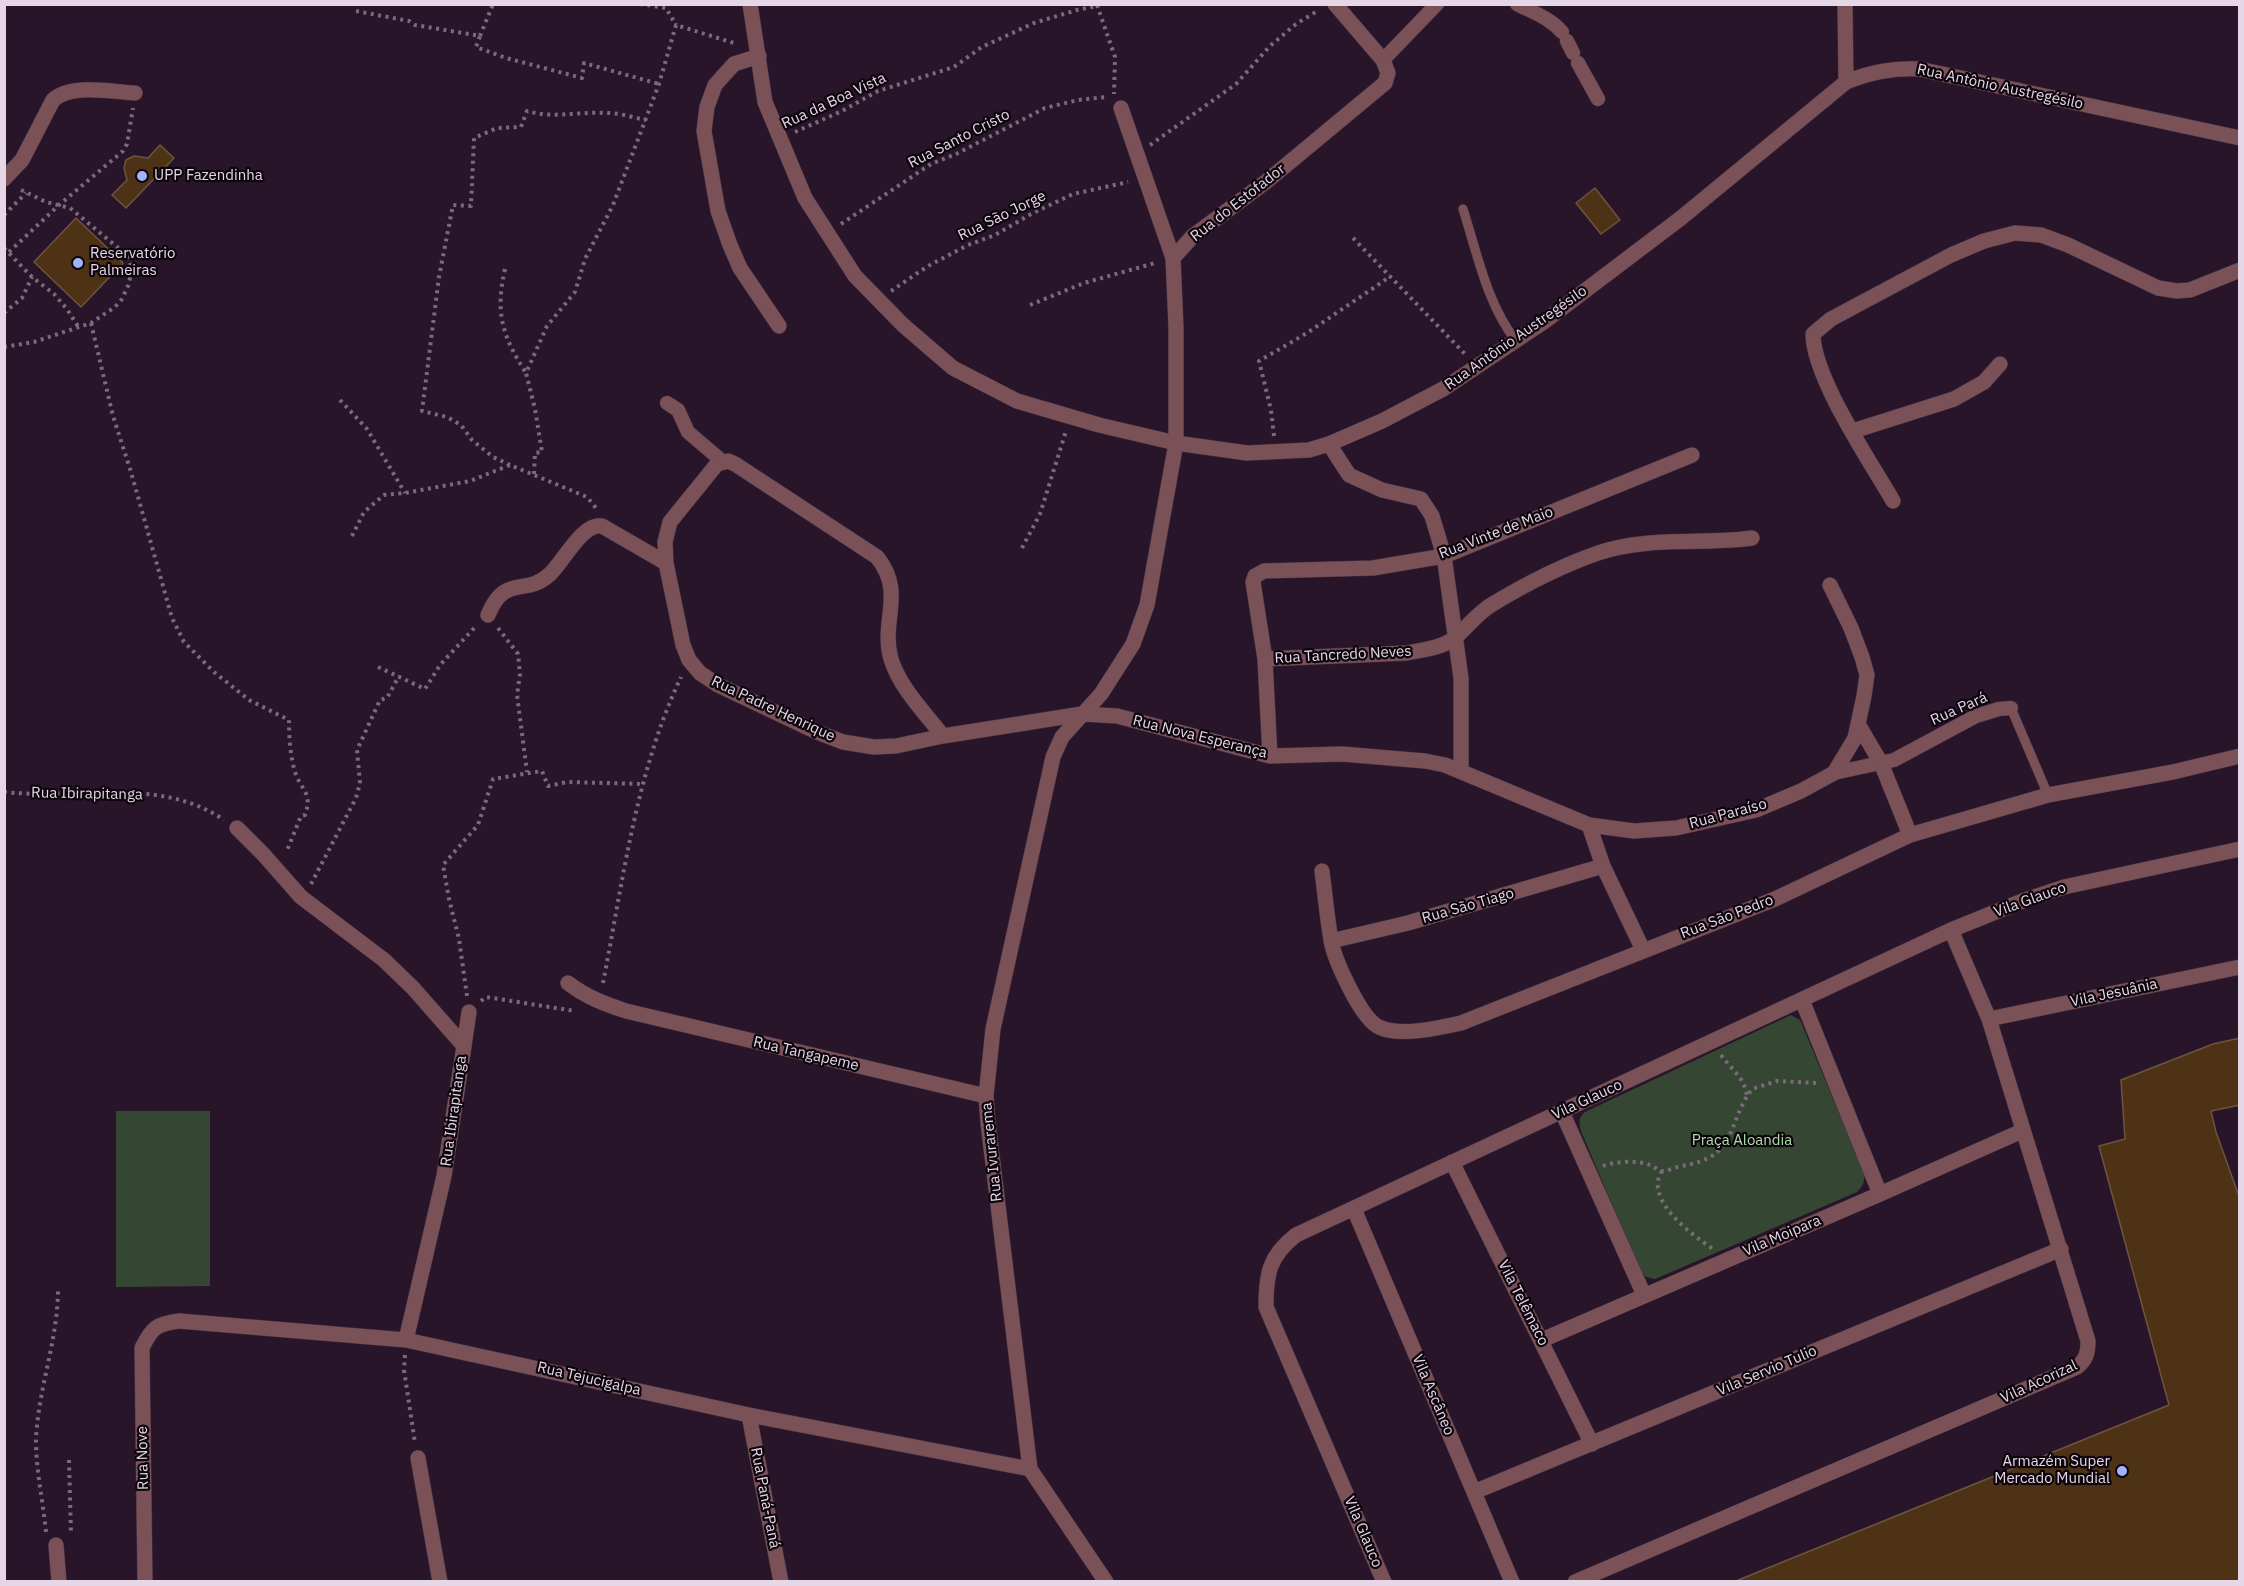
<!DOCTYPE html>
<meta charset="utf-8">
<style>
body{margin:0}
#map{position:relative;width:2244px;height:1586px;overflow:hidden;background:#29152a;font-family:"IBM Plex Sans",sans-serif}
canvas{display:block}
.frame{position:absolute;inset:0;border:6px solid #e5d7e5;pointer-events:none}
</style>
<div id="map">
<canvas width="2244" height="1586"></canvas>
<div class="frame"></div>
</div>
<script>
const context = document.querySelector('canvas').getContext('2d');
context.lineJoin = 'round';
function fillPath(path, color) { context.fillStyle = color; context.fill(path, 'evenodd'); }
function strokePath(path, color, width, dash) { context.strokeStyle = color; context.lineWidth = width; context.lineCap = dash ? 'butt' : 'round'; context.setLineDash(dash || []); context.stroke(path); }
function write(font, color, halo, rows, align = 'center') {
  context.font = font + ' "IBM Plex Sans",sans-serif'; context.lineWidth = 4.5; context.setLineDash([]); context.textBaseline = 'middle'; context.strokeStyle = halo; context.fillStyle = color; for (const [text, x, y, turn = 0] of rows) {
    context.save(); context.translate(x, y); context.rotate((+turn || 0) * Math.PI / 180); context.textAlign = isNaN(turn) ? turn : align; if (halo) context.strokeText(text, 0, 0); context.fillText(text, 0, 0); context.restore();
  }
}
fillPath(new Path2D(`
 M1791 1015 1800 1020 1864 1172C1865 1182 1863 1186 1857 1192L1655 1279 1646 1277 1640 1271 1581 1131C1579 1123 1578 1118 1585 1112Z
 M116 1111H210V1286L116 1287Z`), '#354733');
const building = new Path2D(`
 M160 145 174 158 126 208 112 195 127 180 124 168 126 160 134 156 148 158Z
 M1595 188 1620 220 1601 234 1576 203Z
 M76 218 123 263 81 307 34 262Z
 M2240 1038V1105L2211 1111 2216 1132 2240 1199V1581H1736L2169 1405 2099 1146 2125 1139 2121 1080 2213 1044Z`);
fillPath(building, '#4e3215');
strokePath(building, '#6e543d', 1.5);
const service = new Path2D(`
 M1463 209C1477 253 1487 304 1516 341
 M2011 708 2048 795`);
const pedestrian = new Path2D(`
 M1517 4C1534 13 1550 18 1562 32
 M1567 41 1573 53
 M1383 60 1437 4
 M1578 63 1598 99
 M667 403 678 410 688 432 722 461
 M1834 773 1894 760 1976 716 1999 709 2011 708`);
const minor = new Path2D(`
 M750 4 765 102 805 198 855 276 903 325 953 368 1017 401 1099 425 1176 443 1247 453 1309 450 1329 444 1382 421 1443 389 1545 321 1681 218 1846 82C1871 72 1892 68 1919 69L2240 138
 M1845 4 1846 82
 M759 56 734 64 715 85 707 107 704 131 718 211 730 245 740 268 779 326
 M4 179 22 160 53 100C71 83 112 92 135 93
 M1173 258 1193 236 1267 181 1385 83 1388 73 1383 60 1335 4
 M1853 431 1954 399 1984 382 2000 364
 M1329 444 1349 475 1382 490 1421 499 1432 516 1444 556 1461 678V771
 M1893 501C1870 461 1813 377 1813 334L1831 319 1951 255 1984 241 2015 233 2041 235 2068 245 2158 288 2177 291 2190 290 2240 270
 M488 615C505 573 526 597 550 574 563 562 583 522 602 526L666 563
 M1265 659 1406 653C1423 650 1444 648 1457 636 1469 625 1477 614 1491 605 1524 585 1561 566 1598 553 1648 536 1701 545 1752 538
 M1858 724 1881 763 1910 835
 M943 736C925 713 900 688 891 659 880 621 906 593 877 557L735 464 728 461 717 464 670 522 665 542 666 563 683 645 689 660 700 673 718 685 817 732 843 742 874 747 896 746 943 736 1082 714 1117 716 1270 756 1342 754 1425 761 1445 765 1589 825 1634 831 1676 828 1756 810 1801 791 1834 773 1855 738 1864 696 1867 675 1862 657 1851 628 1830 585
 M1270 756 1265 659 1253 582 1255 576 1264 571 1373 568 1444 556 1692 455
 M1589 825 1603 866 1643 950
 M237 828 263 854 301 897 384 960 413 988 464 1046 444 1176 406 1340
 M1322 871C1325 894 1327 917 1331 940 1334 959 1361 1019 1379 1027 1399 1037 1439 1028 1461 1023L1775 899 1910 835 2048 795 2173 772 2240 756
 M1331 941 1408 923 1603 866
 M568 983C586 997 605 1004 626 1011L986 1096
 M1802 1000 1880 1194
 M1989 1019 2240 967
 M464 1046 469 1012
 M1562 1112 1644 1295
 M1452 1162 1592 1444
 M1354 1209 1512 1582
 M1542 1340 1880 1194 2022 1131
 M749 1415 781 1582
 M418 1458 440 1582
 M1474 1492 2061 1249
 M56 1545 59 1582
 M145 1582 142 1348C152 1327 157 1324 179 1321L406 1340 749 1415 1030 1469
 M1106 1582 1030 1469 988 1123 986 1096 993 1029 1053 757 1062 737 1101 694 1133 644 1147 605 1176 443V328L1173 258 1121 108
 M1384 1582 1266 1307C1266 1274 1269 1256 1296 1235L1951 930 2025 900 2064 887 2240 849
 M1575 1582 2077 1367C2086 1360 2088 1353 2088 1341L1989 1019 1951 930`);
strokePath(service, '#433044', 10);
strokePath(pedestrian, '#433044', 15);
strokePath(minor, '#433044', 16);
strokePath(new Path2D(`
 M640 4 666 8 676 25
 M1097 5 1115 57 1114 94
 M356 11 409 21 415 25 480 36 476 47 506 58 582 78 584 63 659 84
 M480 36 493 4
 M795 132 842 111 878 91 954 67 982 47 1034 23 1077 10 1097 6
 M1150 145 1236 84 1270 46 1296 24 1319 10
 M4 215 26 193
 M841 224 931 164 956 154 1045 108 1078 100 1107 97
 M1353 238 1465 354
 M4 248 32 277 54 294 67 309 79 328
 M9 252 59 205 123 151 127 144 133 108
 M505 269C495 312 502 336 526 373
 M891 291 928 266 968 245 995 235 1031 214 1073 194 1128 182
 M1030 305 1084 283 1155 263
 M4 313 22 298 32 277
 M91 323 113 416 131 472 172 618 184 642 214 672 249 700 289 720C289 737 290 755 295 772 301 790 313 793 305 815L301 816 286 853
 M4 347 34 342 91 323 115 307 122 299 128 286 132 270 128 256 70 208 46 202 19 189
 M340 400 367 429 405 493
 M1274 436 1271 410 1259 361 1307 333 1391 276
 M510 465 493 457 472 440 461 425 447 417 422 411 439 277 453 205 471 206 474 138 497 128 521 127 527 111C554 119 581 111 608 113 621 113 634 118 646 120
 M534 474 535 453 542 452 535 409 526 373 547 326 575 292 585 259 613 205 659 84 676 25 737 44
 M352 536 364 512 384 495 405 493 470 481 510 465 587 497 596 508
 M1022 548 1040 514 1066 431
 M498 628 518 654 520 674 517 695 527 772
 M378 667 425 689 440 665 476 626
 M4 792C77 800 160 776 224 820
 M311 884 356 798 360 783 357 750 380 700 387 698 399 676
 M603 983C623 881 636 772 681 677
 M467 996 459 939 449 899 443 865 478 825 493 779 542 771 548 786 567 782 644 784
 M481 1001 486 997 575 1011
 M1721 1055C1731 1069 1745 1078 1747 1096
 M1603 1166C1616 1161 1637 1160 1650 1165 1653 1166 1659 1171 1663 1171 1668 1171 1675 1167 1681 1166 1739 1157 1725 1126 1752 1089L1777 1081 1817 1083
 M1662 1171C1643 1199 1692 1235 1713 1249
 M405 1355 404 1370 415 1443
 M69 1460 71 1535
 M46 1532C43 1501 36 1471 36 1440 38 1389 58 1340 58 1289`), '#7b6a7c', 4, [3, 4.5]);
strokePath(service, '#795156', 9);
strokePath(pedestrian, '#795156', 14);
strokePath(minor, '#795156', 15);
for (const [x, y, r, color] of [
 [142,176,6,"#a3b2fd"],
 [78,263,6,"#a3b2fd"],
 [2122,1471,6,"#a3b2fd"]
]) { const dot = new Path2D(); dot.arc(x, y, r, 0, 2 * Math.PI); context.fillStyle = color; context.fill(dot); strokePath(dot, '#0d050d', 2); }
write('15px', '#e5d7e5', '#0d050d', [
 ["Rua Antônio Austregésilo",2000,87,12],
 ["Rua da Boa Vista",834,101,-25],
 ["Rua Santo Cristo",959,139,-27],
 ["Rua do Estofador",1238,203,-38],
 ["Rua São Jorge",1002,216,-26],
 ["Rua Antônio Austregésilo",1516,338,-35],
 ["Rua Vinte de Maio",1496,533,-21],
 ["Rua Tancredo Neves",1343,655,-3],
 ["Rua Padre Henrique",773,709,25],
 ["Rua Pará",1959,709,-24],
 ["Rua Nova Esperança",1200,737,14],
 ["Rua Ibirapitanga",87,794,1],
 ["Rua Paraíso",1728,814,-15],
 ["Vila Glauco",2030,900,-20],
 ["Rua São Tiago",1468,906,-16],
 ["Rua São Pedro",1727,917,-21],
 ["Vila Jesuânia",2114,993,-12],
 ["Rua Tangapeme",806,1054,13],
 ["Vila Glauco",1587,1100,-25],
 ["Rua Ibirapitanga",454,1111,-82],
 ["Rua Ivurarema",992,1152,-96],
 ["Vila Moipara",1782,1236,-23],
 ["Vila Telêmaco",1523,1303,63],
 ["Vila Servio Tulio",1767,1371,-23],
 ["Rua Tejucigalpa",589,1379,13],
 ["Vila Acorizal",2039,1382,-25],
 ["Vila Ascâneo",1433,1395,67],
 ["Rua Nove",143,1458,-91],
 ["Rua Paná-Paná",765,1498,79],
 ["Vila Glauco",1363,1532,67]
]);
write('15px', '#e5d7e5', '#0d050d', [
 ["UPP Fazendinha",154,176],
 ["Reservatório",90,254],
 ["Palmeiras",90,271],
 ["Armazém Super",2110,1462,"right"],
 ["Mercado Mundial",2110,1479,"right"]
], 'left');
write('15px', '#afdea8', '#0d050d', [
 ["Praça Aloandia",1742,1141]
]);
</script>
